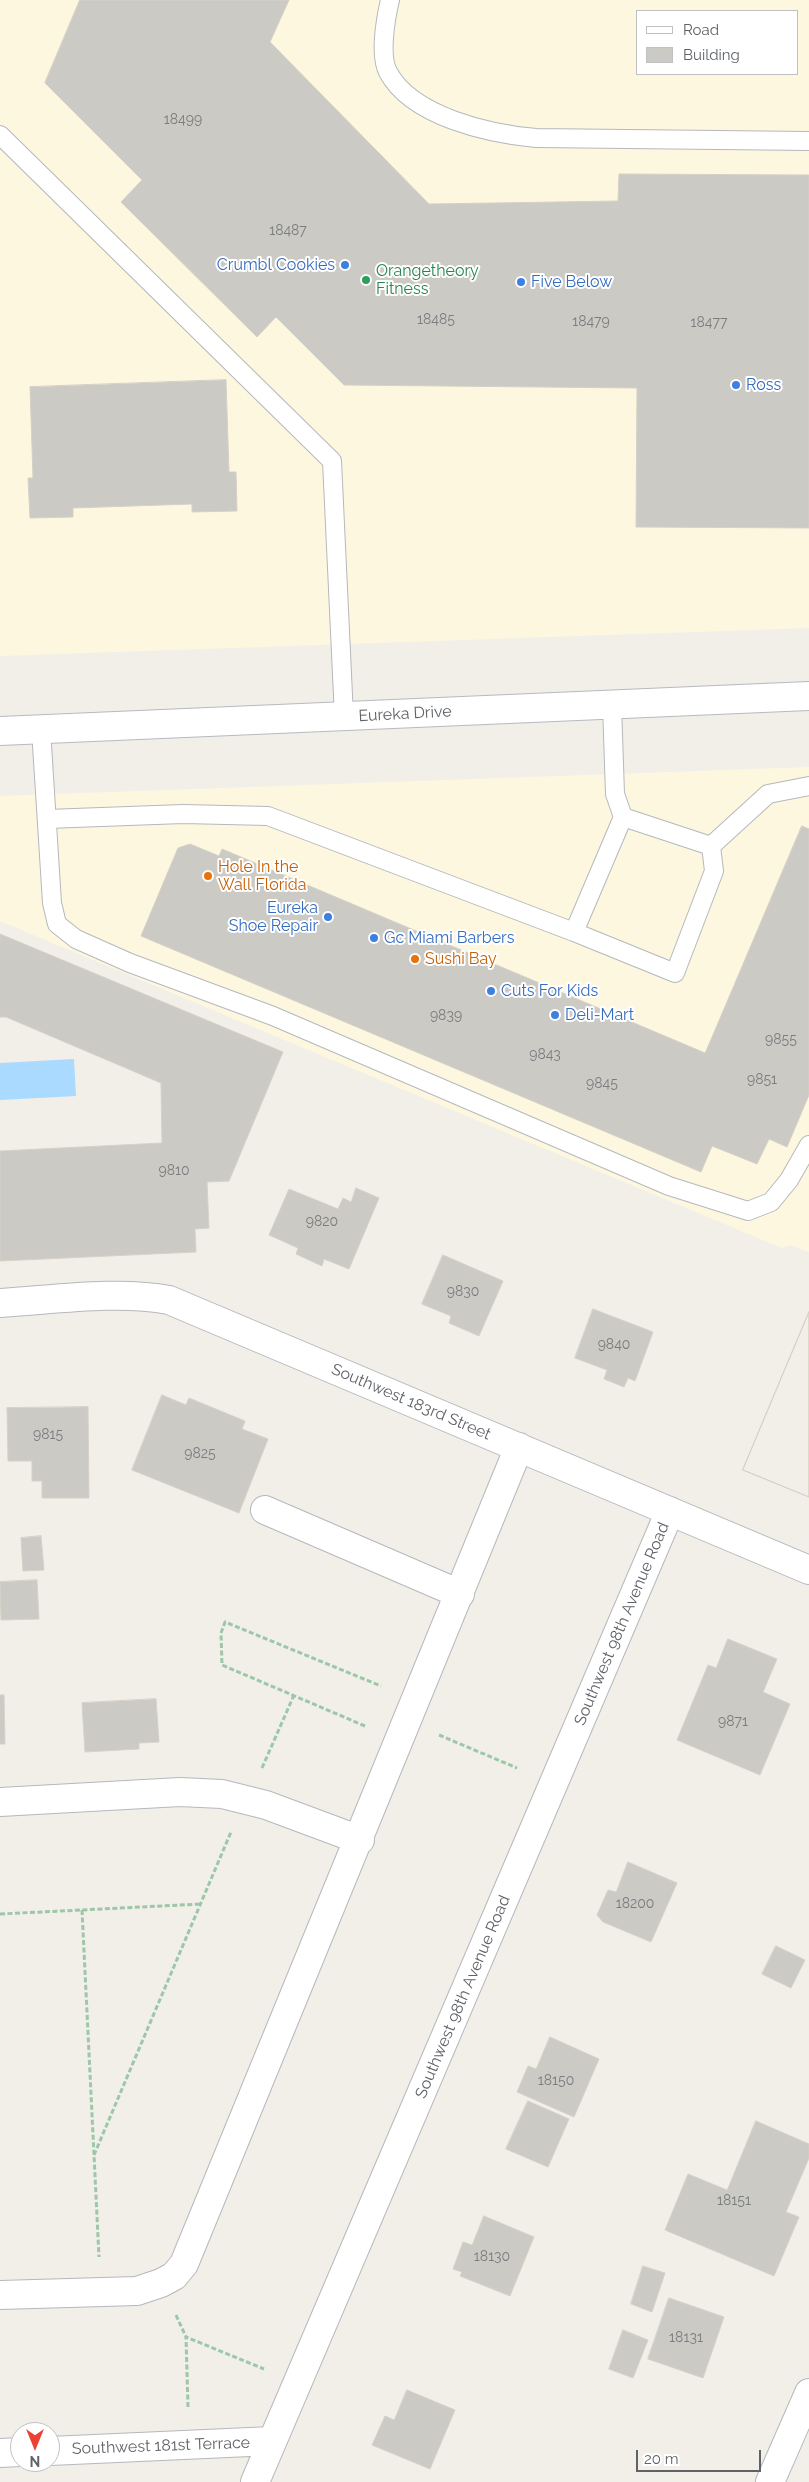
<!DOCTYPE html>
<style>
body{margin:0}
#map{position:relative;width:809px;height:2482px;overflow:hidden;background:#f1efe8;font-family:Raleway,sans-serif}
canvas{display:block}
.legend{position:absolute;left:636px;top:10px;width:162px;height:65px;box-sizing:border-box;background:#fff;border:1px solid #bfc1c3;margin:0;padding:6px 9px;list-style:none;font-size:15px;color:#5f6368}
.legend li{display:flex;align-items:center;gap:10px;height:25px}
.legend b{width:25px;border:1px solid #bfc1c3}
.north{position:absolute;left:10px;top:2422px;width:50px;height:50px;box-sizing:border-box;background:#fff;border:1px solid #bfc1c3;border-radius:50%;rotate:180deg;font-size:14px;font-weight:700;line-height:20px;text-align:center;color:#5f6368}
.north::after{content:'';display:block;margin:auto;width:18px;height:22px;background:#ea4335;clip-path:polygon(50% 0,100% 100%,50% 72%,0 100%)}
.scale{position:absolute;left:636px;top:2450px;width:125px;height:22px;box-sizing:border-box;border:2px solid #5f6368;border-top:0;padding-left:6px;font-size:15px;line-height:18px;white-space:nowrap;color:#5f6368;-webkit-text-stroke:4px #fff;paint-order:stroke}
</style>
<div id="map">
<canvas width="809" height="2482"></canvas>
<ul class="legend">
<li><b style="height:6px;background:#fff"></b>Road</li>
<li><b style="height:14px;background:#cccac5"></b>Building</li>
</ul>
<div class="north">N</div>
<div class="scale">20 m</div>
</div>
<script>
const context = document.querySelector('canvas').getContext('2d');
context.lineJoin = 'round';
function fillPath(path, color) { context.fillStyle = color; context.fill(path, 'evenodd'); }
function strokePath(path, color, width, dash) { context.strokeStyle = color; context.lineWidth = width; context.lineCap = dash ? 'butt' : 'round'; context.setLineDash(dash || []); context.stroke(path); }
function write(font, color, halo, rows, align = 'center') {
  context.font = font + ' Raleway,sans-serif'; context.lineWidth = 4; context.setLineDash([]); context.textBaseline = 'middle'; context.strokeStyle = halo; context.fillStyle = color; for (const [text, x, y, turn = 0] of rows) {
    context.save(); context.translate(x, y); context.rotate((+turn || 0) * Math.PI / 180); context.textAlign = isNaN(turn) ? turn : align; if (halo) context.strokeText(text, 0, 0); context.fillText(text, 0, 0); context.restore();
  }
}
fillPath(new Path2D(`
 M0 0H809V628L0 656ZM638 11H798V74H638Z
 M809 767V1252L790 1245 782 1248 0 921V796Z`), '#fef7e0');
fillPath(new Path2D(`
 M74 1059 76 1096 0 1100V1063Z`), '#aadaff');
const building = new Path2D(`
 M80 0H289L270 42 429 204 618 201 619 174 809 175V528L636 527 637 388 344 385 276 317 257 337 121 202 142 180 45 83Z
 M226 380 229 472H236L237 511 192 512V504L73 508V517L30 518 28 478H33L30 387Z
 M802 826 809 829V1095L787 1147 769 1139 757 1164 712 1146 701 1172 141 936 178 848 190 844 219 856 222 849 705 1053Z
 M0 934 283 1052 229 1181 207 1182 209 1228 195 1229 196 1252 0 1261V1151L162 1143 161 1083 6 1017H0Z
 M356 1188 379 1198 349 1269 324 1259 322 1266 296 1254 298 1248 269 1235 289 1189 338 1209 343 1198 351 1202Z
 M443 1255 503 1281 479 1336 449 1323 451 1316 422 1304Z
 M593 1309 653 1332 635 1381 628 1378 624 1387 604 1379 607 1370 575 1358Z
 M809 1312V1497L743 1470Z
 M809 1312V1497L743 1470Z
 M162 1395 186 1405 189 1398 245 1421 242 1429 268 1439 239 1513 132 1470Z
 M88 1407 89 1498H42V1481H32V1461H8L7 1408Z
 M41 1536 44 1570 23 1571 21 1538Z
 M37 1580 39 1619 1 1620 0 1582Z
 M728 1639 777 1659 763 1692 790 1704 760 1775 677 1740 708 1665 716 1668Z
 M0 1695H4L5 1744H0Z
 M156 1699 159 1742 139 1743V1749L85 1752 82 1703Z
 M628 1862 677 1883 651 1942 603 1922 597 1915 608 1890 616 1892Z
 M776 1946 805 1960 791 1988 762 1974Z
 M550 2037 599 2059 574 2117 517 2092 528 2066 536 2069Z
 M528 2101 569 2119 548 2167 506 2149Z
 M756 2121 809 2144V2158L786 2212 799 2217 774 2276 665 2230 688 2174 727 2190Z
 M484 2216 534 2237 510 2296 460 2276 462 2272 453 2269 463 2242 472 2245Z
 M643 2266 665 2273 652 2312 631 2304Z
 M669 2298 724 2317 703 2378 648 2359Z
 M623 2330 648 2340 633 2378 609 2369Z
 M407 2390 455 2410 430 2469 372 2445 385 2416 394 2420Z`);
fillPath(building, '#cccac5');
strokePath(building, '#d6d1c6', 1);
const lane = new Path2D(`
 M390 0C386 17 379 55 388 72 412 117 490 134 536 138L809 141
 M0 135 332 461 344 717
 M41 729 52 903 57 924 76 939 130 963 273 1016 669 1186 748 1211 771 1202 789 1180 809 1145
 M47 819 183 814 268 816 574 932 675 973 714 871 711 846 623 817 615 794 612 705
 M711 846 768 794 809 786
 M574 932 623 817`);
const street = new Path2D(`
 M0 1303C52 1300 118 1290 169 1300L809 1570
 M265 1510 460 1594
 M0 1802 180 1792 222 1794 266 1805 360 1840
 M0 2295 137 2291 161 2283 174 2276 184 2264 519 1447
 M50 2451 272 2441
 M0 2453 20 2452
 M255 2482 670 1511
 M770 2482 809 2393`);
const secondary = new Path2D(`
 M0 731 809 696`);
strokePath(lane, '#b5b8bc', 20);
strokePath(street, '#b5b8bc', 30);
strokePath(secondary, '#b6babf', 30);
strokePath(new Path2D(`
 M365 1726 222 1665 221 1633 225 1622 381 1686
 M439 1735 517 1768
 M262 1768 294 1695
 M82 1910 99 2257
 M0 1914 200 1904
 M94 2155 231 1832
 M176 2315 186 2337
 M188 2407 186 2337 264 2369`), '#9cc7a9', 3, [5, 2.5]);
strokePath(lane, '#fff', 18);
strokePath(street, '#fff', 28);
strokePath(secondary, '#fff', 28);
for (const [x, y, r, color] of [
 [345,265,5,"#3f7fe0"],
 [366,280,5,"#2e9e5b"],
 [521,282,5,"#3f7fe0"],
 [736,385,5,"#3f7fe0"],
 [208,876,5,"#e8710a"],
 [328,917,5,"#3f7fe0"],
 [374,938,5,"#3f7fe0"],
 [415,959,5,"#e8710a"],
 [491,991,5,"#3f7fe0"],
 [555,1015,5,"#3f7fe0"]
]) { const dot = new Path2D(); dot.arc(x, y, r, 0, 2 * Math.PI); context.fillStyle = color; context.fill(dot); strokePath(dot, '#fff', 2); }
write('14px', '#7a7d7f', null, [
 ["18499",183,120],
 ["18487",288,231],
 ["18485",436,320],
 ["18479",591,322],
 ["18477",709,323],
 ["9839",446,1016],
 ["9855",781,1040],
 ["9843",545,1055],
 ["9851",762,1080],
 ["9845",602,1084],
 ["9810",174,1171],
 ["9820",322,1222],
 ["9830",463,1292],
 ["9840",614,1345],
 ["9815",48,1435],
 ["9825",200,1454],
 ["9871",733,1722],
 ["18200",635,1904],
 ["18150",556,2081],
 ["18151",734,2201],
 ["18130",492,2257],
 ["18131",686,2338]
]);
write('16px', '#366cbe', '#fff', [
 ["Crumbl Cookies",335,265,"right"],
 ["Five Below",531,282],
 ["Ross",746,385],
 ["Eureka",318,908,"right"],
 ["Shoe Repair",318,926,"right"],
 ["Gc Miami Barbers",384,938],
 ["Cuts For Kids",501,991],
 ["Deli-Mart",565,1015]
], 'left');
write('16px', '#27864d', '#fff', [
 ["Orangetheory",376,271],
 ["Fitness",376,289]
], 'left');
write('16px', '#5f6368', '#fff', [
 ["Eureka Drive",405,714,-3],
 ["Southwest 183rd Street",411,1402,23],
 ["Southwest 98th Avenue Road",622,1624,-67],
 ["Southwest 98th Avenue Road",463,1997,-67],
 ["Southwest 181st Terrace",161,2446,-2]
]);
write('16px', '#c56008', '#fff', [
 ["Hole In the",218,867],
 ["Wall Florida",218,885],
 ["Sushi Bay",425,959]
], 'left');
</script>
